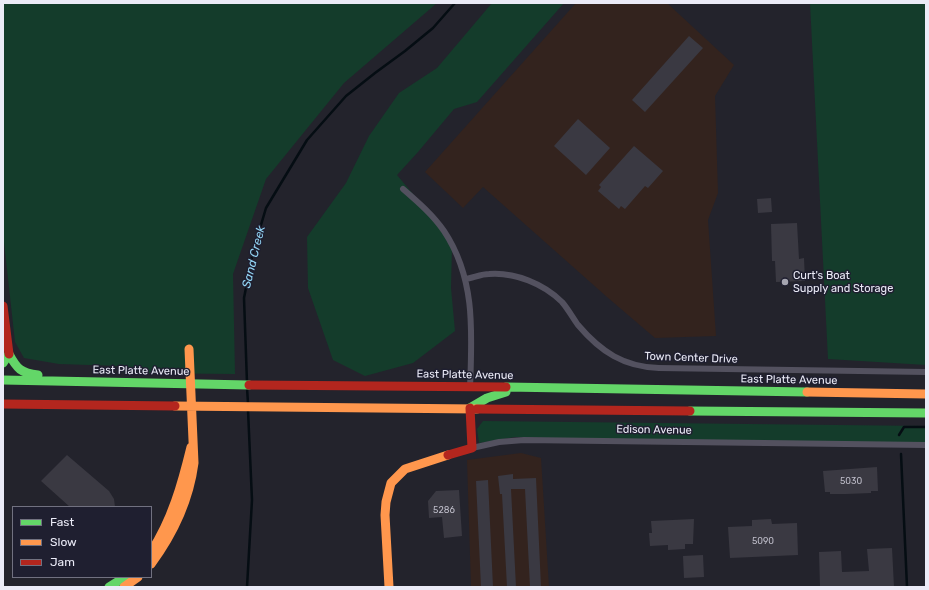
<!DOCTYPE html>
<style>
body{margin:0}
#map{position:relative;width:929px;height:590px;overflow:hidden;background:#23232c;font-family:Rubik,sans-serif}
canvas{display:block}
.frame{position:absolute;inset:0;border:4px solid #ebebf7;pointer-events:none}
.legend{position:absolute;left:12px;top:506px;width:140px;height:72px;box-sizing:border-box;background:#1f1f30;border:1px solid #717180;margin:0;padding:5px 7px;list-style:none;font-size:12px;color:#ebebf7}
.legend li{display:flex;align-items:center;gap:8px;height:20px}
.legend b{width:20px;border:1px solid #717180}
</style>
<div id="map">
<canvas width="929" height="590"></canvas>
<div class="frame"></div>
<ul class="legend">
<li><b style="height:5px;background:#63d668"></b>Fast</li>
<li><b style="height:5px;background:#ff974d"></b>Slow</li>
<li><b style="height:5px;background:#b3261e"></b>Jam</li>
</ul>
</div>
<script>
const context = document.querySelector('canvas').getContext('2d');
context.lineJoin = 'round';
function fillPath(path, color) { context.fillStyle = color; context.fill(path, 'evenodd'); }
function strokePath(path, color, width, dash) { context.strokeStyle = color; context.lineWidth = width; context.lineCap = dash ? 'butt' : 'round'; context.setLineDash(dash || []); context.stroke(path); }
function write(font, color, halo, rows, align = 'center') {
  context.font = font + ' Rubik,sans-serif'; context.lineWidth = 3; context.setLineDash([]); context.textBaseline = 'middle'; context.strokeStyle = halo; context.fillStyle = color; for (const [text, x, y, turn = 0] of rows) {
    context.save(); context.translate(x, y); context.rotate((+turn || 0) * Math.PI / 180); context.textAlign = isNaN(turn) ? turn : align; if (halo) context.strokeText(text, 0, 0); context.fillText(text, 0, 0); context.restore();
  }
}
fillPath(new Path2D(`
 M576 3H667L734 65 715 96 718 193 708 220 716 336 655 338 607 297 483 187 463 208 425 172Z
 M521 453 541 458 549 587H471L467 460Z`), '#33231e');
fillPath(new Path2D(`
 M3 3H437L344 83 266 179 233 274 235 374 124 373 120 366 59 364 24 358 15 342 3 233Z
 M492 3H564L477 102 454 109 418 152 397 175 423 206 452 246 451 288 455 331 413 363 365 376 333 360 308 288 307 237 346 183 369 136 399 93 437 68Z
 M810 3H926V365L828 359Z
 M483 421 926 426V443L645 442 515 437 479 443 477 429Z`), '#143c2b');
strokePath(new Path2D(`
 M247 383 244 298 253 252 266 208 307 140 346 96 375 73 405 51 433 28 455 3
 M247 388 248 403
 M899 435 904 427H926
 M901 454 907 587
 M247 587 252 500 248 410`), '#050d13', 2.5);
fillPath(new Path2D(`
 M689 36 703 48 645 112 632 100Z
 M578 119 610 148 586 175 554 146Z
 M634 146 663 171 648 188 645 186 625 209 621 206 619 209 598 191 601 187 599 185Z
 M771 198 772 212 758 213 757 199Z
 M797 223 799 259 804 258 805 281 776 282 775 261H772L771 224Z
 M67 455 109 491 114 499 115 507H70L41 481Z
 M877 467 878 491H871V493L846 494H830V492H825L823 471Z
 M513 474V479L536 478 541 587H530L525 489H511L516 587H507L502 494H500L498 476Z
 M488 480 493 587H481L476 481Z
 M459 490 462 536 444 538 442 517 429 518 428 501 436 491Z
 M694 519 693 544H685V549L668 550V545L650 546 649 533H652L651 521Z
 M771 519 772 524 797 523 798 555 730 558 728 527 752 526V520Z
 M892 548 894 587H820L819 552 841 551 842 572 869 571 867 549Z
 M703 555 704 577 684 578 683 556Z`), '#3a3942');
strokePath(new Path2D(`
 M403 189C418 202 433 215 444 231 476 279 472 333 470 388
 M465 279C473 278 481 274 489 274 515 272 544 284 562 302 568 309 573 318 578 325 601 352 624 367 659 368L926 372
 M472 448 499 442 524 440 926 445`), '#53515f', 6);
strokePath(new Path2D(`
 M3 363 9 354C17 369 21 373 38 375
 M3 380 249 385
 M506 387 807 392
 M470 408 487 398 506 392
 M690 411 926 413
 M109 587 125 577`), '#63d668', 9);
strokePath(new Path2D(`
 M807 392 926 394
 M175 406 477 409
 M151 552C172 520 182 484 191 447
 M151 564C174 533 189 501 194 463L189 349
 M124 587 138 577
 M389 587 385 515 386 502 391 483 405 469 448 455`), '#ff974d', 9);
strokePath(new Path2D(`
 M3 306 9 354
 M249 385 506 387
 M3 404 175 406
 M477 409 690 411
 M448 455 472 448 470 408`), '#b3261e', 9);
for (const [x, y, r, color] of [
 [785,282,4,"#a5a5b0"]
]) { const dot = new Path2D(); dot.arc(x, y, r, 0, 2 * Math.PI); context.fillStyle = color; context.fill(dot); strokePath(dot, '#1f1f30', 1.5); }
write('9px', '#bfbeca', null, [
 ["5030",851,481],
 ["5286",444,510],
 ["5090",763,541]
]);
write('11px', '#ebebf7', '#1f1f30', [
 ["Curt's Boat",793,276],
 ["Supply and Storage",793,289]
], 'left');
write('11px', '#ebebf7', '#1f1f30', [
 ["Town Center Drive",691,358,2],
 ["East Platte Avenue",141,371,1],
 ["East Platte Avenue",465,375,1],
 ["East Platte Avenue",789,380,1],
 ["Edison Avenue",654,430,1]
]);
write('italic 12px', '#93d5f4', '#1f1f30', [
 ["Sand Creek",254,257,-76]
]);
</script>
